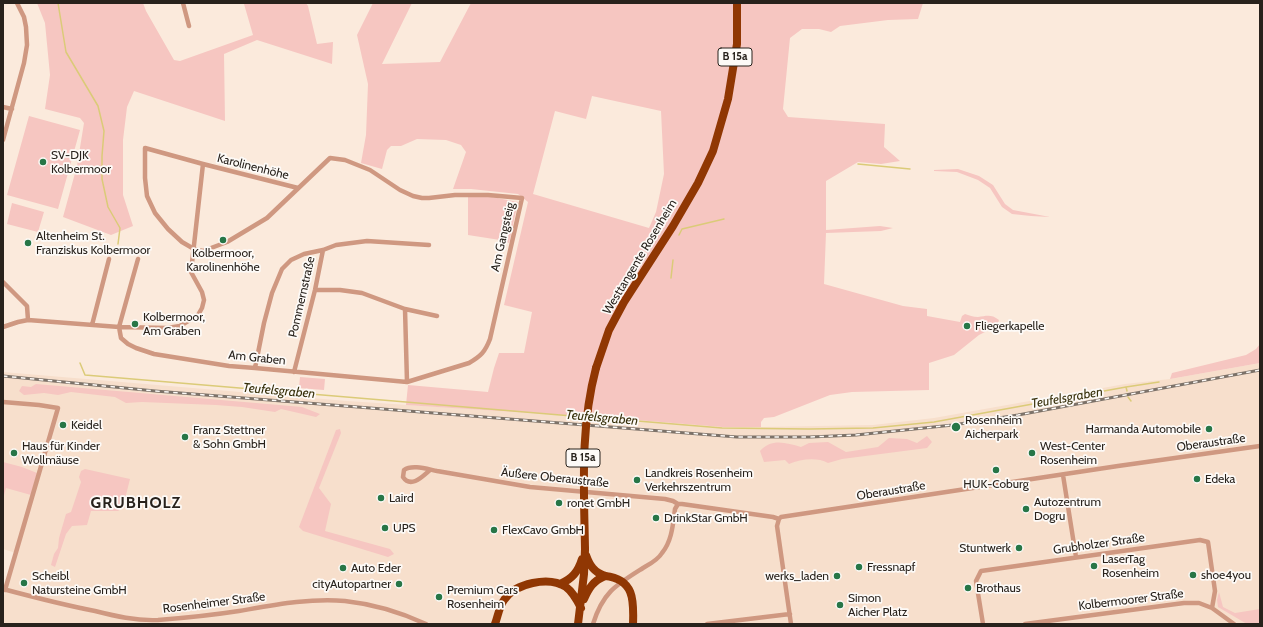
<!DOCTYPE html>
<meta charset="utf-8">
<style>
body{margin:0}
#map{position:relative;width:1263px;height:627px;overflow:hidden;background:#fbeadc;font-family:Cabin,sans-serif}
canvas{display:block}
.frame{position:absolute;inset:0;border:4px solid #28221c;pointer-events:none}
</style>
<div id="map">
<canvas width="1263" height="627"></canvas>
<div class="frame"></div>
</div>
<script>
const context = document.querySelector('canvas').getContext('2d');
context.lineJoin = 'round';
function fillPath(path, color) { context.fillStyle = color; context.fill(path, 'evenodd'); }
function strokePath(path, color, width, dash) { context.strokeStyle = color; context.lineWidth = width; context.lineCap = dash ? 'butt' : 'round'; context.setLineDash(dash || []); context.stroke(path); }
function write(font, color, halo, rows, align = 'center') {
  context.font = font + ' Cabin,sans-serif'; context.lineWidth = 3.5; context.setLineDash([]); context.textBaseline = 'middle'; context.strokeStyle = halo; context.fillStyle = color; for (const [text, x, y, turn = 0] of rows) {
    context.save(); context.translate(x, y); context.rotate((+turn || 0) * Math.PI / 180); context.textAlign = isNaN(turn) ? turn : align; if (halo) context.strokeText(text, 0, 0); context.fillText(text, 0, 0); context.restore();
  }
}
fillPath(new Path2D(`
 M1260 363V622L1258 624H3V599L16 553 3 549V372L347 401 624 419 722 427H761L873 425 934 418 1125 384 1170 379Z`), '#f7dfcc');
fillPath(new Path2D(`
 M37 3H143L146 11 174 60 180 61 253 35 244 4 246 3H306L308 6 317 44 333 42 332 64 257 40 224 54 225 121 134 91 127 107 123 140V195L133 226 111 235 63 217 77 166 84 123 80 118 45 109 50 75 45 23Z
 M373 3H412L382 64 440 62 471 3H923L918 19 888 20 840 26 831 32 819 29H802L790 38 783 109 788 117 885 124 884 147 900 161 881 164 858 162 826 181V230L880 226 893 228 881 231 826 233 824 284 903 306 927 309V316L960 322 962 316 965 314C969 315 973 317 978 317 987 316 991 314 999 320L997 326 979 335 954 355 929 363V390L852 392 830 395 774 417 764 418 761 422V427H722L624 419 406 405 408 385 488 392 494 368 499 353H524L532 312 504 305 528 202 518 194 471 189H453L466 152 461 145 446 140 417 139 401 146H391L387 150 382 169 361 163 366 135 368 84 357 35ZM592 96 661 111 664 174 656 212 649 228 533 194 555 111 586 119Z
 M29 116 80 130 58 209 7 195Z
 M958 169 979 176 993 185 1005 204 1013 210 1050 217 1031 216 1012 214 1002 207 990 188 978 180 957 172 934 171V170Z
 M480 196 492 197 518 202 509 243 500 240 468 235V197Z
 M12 203 44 212 38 232 7 224Z
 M1260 344V363L1170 379 1172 373 1246 355 1256 349Z
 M300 377 325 379 324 390 299 388Z
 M36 384 302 407 320 414 316 417 281 409 275 412 242 407 216 405 142 402 126 403 115 397 71 392 58 395 44 393 24 395 19 391 22 386 31 387Z
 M340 429 341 433 319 488 331 504 325 531 390 549 394 554 388 557 303 531 299 527 336 430Z
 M927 436 932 442 927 448 842 459 828 463C817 457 801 459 789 464L785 460 764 462 760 451C772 438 786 443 801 447L809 443 828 442 846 452 878 447 889 438 907 439 917 443Z
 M3 462 22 467 37 473 31 495 6 488 3 499Z
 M85 469 130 479 123 507 118 511H91L87 525 72 526 66 534 55 567 51 565 54 554 58 548 59 538 66 514 71 512 81 482 79 477 81 471Z
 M1219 592 1223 607 1235 613 1260 609V622L1257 624H1247L1218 607 1217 600Z`), '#f6c6c1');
strokePath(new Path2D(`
 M58 3 66 52 98 106 104 131 102 156V179L108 207 120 228 118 244
 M858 164 910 169
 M679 235 682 229 724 219
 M671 278 673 260
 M80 363 85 375 584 417
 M1126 387 1159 382
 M1128 397 1131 401
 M589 417 722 428 809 429 873 428 934 422 1126 387 1127 391`), '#dbcb78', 1.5);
strokePath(new Path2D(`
 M183 3 189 26
 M3 107 12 109
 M3 140 24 63 27 45 26 27 24 17 17 3
 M138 259 119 327 121 338 128 344 136 348 154 354 229 366 255 368 407 382 469 363C481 356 485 352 490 339L522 198 488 195H455L429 198H422L413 196 400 190 370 170 345 160 330 158 267 218 227 242 203 251 194 249 182 242 168 229 155 213 147 196 145 178V148L203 164 298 188
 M3 282 27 306 28 320
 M315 290H340L362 293 405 309 407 382
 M405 309 437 316
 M92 325 109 259
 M3 327 18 322 28 320 119 327 167 328 180 326 198 315 202 308 204 300 202 292 191 272 203 164
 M255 368 264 323 272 293 282 269 291 260 304 254 323 250 336 245 367 241 429 245
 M294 372 315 290 323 250
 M3 402 39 405 58 408 5 590
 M430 470C423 476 411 489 403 477L404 470C412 464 427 469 437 471L530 487 665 499 673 501 678 504
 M1063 475 1076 557
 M779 519 777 526 791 624
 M3 589C33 597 64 605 95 611 115 616 136 621 158 620 184 618 213 615 239 611 274 605 309 598 345 601 373 604 400 612 426 624
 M593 624C603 592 616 585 643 568 650 564 658 560 662 553 672 541 673 524 675 509L678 504H682L773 517 779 519 781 517 1118 466 1260 446
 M707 624 790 614
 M983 624 976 581 981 571 1200 540 1208 542 1215 591 1212 608
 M1025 624 1184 603H1199L1212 608 1234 624`), '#cf9881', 4.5);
strokePath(new Path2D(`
 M596 368 609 330 624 302 673 226 698 183 713 151 728 99 737 44V3
 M586 555C590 566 594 572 605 576
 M560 584C572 579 578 572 582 559
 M584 599C589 588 593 581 605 576
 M495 624C498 616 499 607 504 600 515 583 549 576 566 587 573 592 577 600 581 608
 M578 624 584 574 585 549`), '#903703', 8);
const rail = new Path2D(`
 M3 376 155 391 737 437H810L856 435 953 425 1018 415 1260 370`);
strokePath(rail, '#7c7269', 3);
strokePath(rail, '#fdfaf7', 1.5, [4.5]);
strokePath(new Path2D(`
 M585 549C584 488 580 428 596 368
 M605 576C634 579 634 600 633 624`), '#903703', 8);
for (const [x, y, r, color] of [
 [43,162,4,"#277647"],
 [223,240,4,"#277647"],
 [28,243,4,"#277647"],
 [135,324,4,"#277647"],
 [967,326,4,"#277647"],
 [63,425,4,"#277647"],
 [956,427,5,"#277647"],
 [1209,429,4,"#277647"],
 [185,437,4,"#277647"],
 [14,453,4,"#277647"],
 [1032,453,4,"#277647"],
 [996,470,4,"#277647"],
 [1197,479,4,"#277647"],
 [637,480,4,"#277647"],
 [381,498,4,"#277647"],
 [559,503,4,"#277647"],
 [1026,509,4,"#277647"],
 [656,518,4,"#277647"],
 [385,528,4,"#277647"],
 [494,530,4,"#277647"],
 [1019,548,4,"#277647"],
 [1094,566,4,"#277647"],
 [859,567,4,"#277647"],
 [343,568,4,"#277647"],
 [1193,575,4,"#277647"],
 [837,576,4,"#277647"],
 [24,583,4,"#277647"],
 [399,584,4,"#277647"],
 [968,588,4,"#277647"],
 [439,597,4,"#277647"],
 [840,605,4,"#277647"]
]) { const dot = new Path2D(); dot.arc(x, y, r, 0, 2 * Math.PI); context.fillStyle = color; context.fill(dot); strokePath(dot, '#fdfaf7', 1.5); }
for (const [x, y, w] of [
 [735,57,34],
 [583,458,34]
]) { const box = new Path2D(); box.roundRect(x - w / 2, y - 9, w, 18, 3); context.fillStyle = '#fdfaf7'; context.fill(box); strokePath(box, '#28221c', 1); }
write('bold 11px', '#28221c', null, [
 ["B 15a",735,57],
 ["B 15a",583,458]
]);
write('12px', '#28221c', '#fdfaf7', [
 ["SV-DJK",51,155],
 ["Kolbermoor",51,169],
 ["Altenheim St.",36,236],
 ["Franziskus Kolbermoor",36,250],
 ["Kolbermoor,",223,253,"center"],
 ["Karolinenhöhe",223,267,"center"],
 ["Kolbermoor,",143,317],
 ["Am Graben",143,331],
 ["Fliegerkapelle",975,326],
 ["Rosenheim",965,420],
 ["Aicherpark",965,434],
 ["Keidel",71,425],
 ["Harmanda Automobile",1201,429,"right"],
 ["Franz Stettner",193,430],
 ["& Sohn GmbH",193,444],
 ["Haus für Kinder",22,446],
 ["Wollmäuse",22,460],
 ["West-Center",1040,446],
 ["Rosenheim",1040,460],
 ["Landkreis Rosenheim",645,473],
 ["Verkehrszentrum",645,487],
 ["Edeka",1205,479],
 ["HUK-Coburg",996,484,"center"],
 ["Laird",389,498],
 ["Autozentrum",1034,502],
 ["Dogru",1034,516],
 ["ronet GmbH",567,503],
 ["DrinkStar GmbH",664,518],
 ["UPS",393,528],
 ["FlexCavo GmbH",502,530],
 ["Stuntwerk",1011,548,"right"],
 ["LaserTag",1102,559],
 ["Rosenheim",1102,573],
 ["Fressnapf",867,567],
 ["Auto Eder",351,568],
 ["shoe4you",1201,575],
 ["Scheibl",32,576],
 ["Natursteine GmbH",32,590],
 ["werks_laden",829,576,"right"],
 ["cityAutopartner",391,584,"right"],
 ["Brothaus",976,588],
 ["Premium Cars",447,590],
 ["Rosenheim",447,604],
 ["Simon",848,598],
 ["Aicher Platz",848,612]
], 'left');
write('12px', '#28221c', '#fdfaf7', [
 ["Karolinenhöhe",253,167,14],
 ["Am Gangsteig",503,237,-77],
 ["Westtangente Rosenheim",640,257,-59],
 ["Pommernstraße",302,297,-77],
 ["Am Graben",257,358,6],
 ["Oberaustraße",1211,443,-8],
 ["Äußere Oberaustraße",555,478,6],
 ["Oberaustraße",891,491,-9],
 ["Grubholzer Straße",1099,544,-8],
 ["Kolbermoorer Straße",1131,600,-7],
 ["Rosenheimer Straße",214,603,-7]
]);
write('italic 13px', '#38310c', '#fdfaf7', [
 ["Teufelsgraben",279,391,5],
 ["Teufelsgraben",1067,398,-10],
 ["Teufelsgraben",602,418,5]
]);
context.letterSpacing = '1px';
write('bold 16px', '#28221c', '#fdfaf7', [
 ["GRUBHOLZ",136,503]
]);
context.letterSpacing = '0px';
</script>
